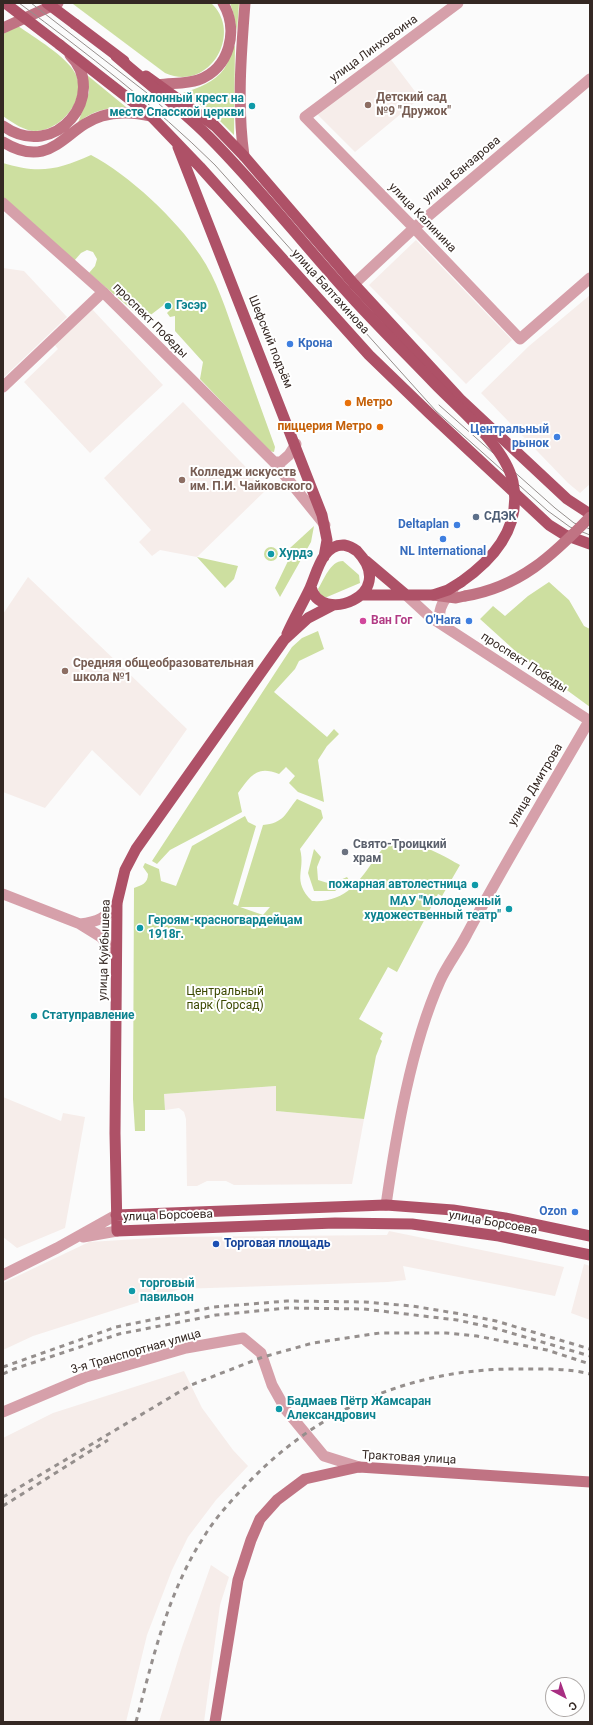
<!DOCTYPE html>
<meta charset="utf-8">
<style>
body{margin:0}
#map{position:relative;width:593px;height:1725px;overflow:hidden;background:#fbfbfb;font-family:Roboto,sans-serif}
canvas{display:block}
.frame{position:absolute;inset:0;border:4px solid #342823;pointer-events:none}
.north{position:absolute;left:545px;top:1677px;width:40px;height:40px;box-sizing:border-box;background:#fff;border:1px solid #aea9a7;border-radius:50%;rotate:139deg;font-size:11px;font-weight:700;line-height:16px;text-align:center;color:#342823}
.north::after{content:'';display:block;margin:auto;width:14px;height:18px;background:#a82e82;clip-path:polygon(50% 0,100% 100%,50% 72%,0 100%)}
</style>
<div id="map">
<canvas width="593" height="1725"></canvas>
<div class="frame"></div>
<div class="north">С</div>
</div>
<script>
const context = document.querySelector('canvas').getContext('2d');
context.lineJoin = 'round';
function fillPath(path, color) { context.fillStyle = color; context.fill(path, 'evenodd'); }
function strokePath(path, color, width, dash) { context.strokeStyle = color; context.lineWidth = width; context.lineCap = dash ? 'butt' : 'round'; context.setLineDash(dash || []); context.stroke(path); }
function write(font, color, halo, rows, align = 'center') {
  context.font = font + ' Roboto,sans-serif'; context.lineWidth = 4; context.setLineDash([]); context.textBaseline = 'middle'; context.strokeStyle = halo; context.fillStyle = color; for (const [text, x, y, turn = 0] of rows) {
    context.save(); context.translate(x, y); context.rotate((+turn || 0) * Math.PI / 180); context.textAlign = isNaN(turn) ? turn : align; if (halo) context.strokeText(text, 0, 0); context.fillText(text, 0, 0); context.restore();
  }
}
fillPath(new Path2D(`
 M389 57 420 98 355 152 316 113Z
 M416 240 512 340 466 384 369 285Z
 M3 268 24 271 67 317 3 378Z
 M590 295V484L580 493 568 483 481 393 529 346Z
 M92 309 163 385 90 453 24 382 58 349 54 344Z
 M183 402 267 489 197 557 160 550 152 556 139 542 151 530 104 478Z
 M28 577 187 729 140 796 92 750 45 808 3 792V614Z
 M276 1086 277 1111 364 1119 352 1184 234 1185 226 1181H207L197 1186H187L186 1119 184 1112 179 1108 165 1110 164 1094Z
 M3 1097 61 1121 63 1113 85 1117 65 1228 17 1248 3 1237Z
 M389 1231 564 1267 555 1296 403 1266 406 1280 388 1282 180 1289 33 1336 3 1350V1283L89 1242 170 1237 387 1235Z
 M584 1264 590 1266V1320L571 1313Z
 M184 1371 202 1408 233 1450 248 1466 216 1500 188 1537 172 1570 147 1635 126 1722H3V1438L53 1413Z
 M211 1565 229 1577 220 1605 204 1722H159L182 1647Z`), '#f6edea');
fillPath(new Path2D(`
 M211 3C244 33 209 93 165 73L73 4Z
 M230 3H239L237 31 233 12Z
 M18 26C35 38 66 56 75 73 88 98 62 130 36 131 24 131 13 123 3 116V34Z
 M235 45 234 135 216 117 183 93C198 88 215 82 224 69 229 62 231 52 235 45Z
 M87 75 126 107C107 108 93 110 78 123L89 92Z
 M91 155C129 175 176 219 200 255 217 280 226 310 236 338 249 375 262 411 275 447L274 452 269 451 200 379 203 362 175 331V316L170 317 167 313 171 309 170 303 165 304 144 320 89 273 95 266 97 259 93 252 87 250 81 253 74 261 3 200V163C39 174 58 170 91 155Z
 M314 526 311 542 280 597 275 588 288 561 290 548Z
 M264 554a7 7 0 1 1 14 0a7 7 0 1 1-14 0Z
 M197 557 238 566 234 579 225 588Z
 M343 561 359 575 360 583 327 597H321L318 589C324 580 330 561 343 561Z
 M549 582 569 600 584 626 590 629V707L523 658 480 619 493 606 505 616 528 596Z
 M318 631 324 649 299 661 295 669 274 692 327 737 334 729 339 734 327 746 318 760 324 802 298 792 289 783 295 776 286 767 279 774C256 765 251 776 238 793L242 812 170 850 157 864 152 861 292 647 302 638Z
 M297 799 321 810 323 818 300 849C306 871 291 880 312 901 345 903 359 882 376 857 381 851 386 843 394 841 410 837 446 857 460 865L442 896 438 894 397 972 388 967 359 1019 383 1033 380 1039 382 1041 376 1056 364 1119 276 1111V1086L164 1094 165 1110H145V1131H135L133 1099 134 888C141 885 148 884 148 874L143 867 145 863 159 869 161 881 176 886 192 846 245 816 248 822 256 826 233 904 238 906 263 825C284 823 285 814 297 799ZM240 907H270L263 915Z
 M314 849 321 857 317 867 318 880 331 884 347 877 349 880 335 891H314L308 873Z`), '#cddfa0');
strokePath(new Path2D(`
 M458 3 305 117 414 228 520 339 590 278
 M3 203 103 292 192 380 274 462 325 525
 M354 284 414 228 590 79
 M3 387 103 292
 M274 462H281L289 455 296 444
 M3 894 80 924 101 937 116 957
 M80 924C97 922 107 918 117 903
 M386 1205C396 1135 411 1046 440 981 447 965 459 950 467 934 506 861 548 792 589 721`), '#d6a0aa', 11);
strokePath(new Path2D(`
 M405 594 430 617 590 721
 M444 626C434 614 443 600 453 590
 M83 1237 117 1231
 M3 1275 57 1248 116 1215
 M3 1412 86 1377 186 1348 243 1338 261 1353 272 1385 286 1410 324 1456 359 1467`), '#d6a0aa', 11);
strokePath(new Path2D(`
 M3 28 58 3
 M158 85C171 83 186 84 198 80 230 69 239 30 223 3
 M3 126C56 163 109 94 70 55
 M3 142C52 172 65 127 102 116 119 111 135 113 151 116
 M244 156C237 106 241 54 245 3
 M433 595 456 598 465 596
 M215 1722 238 1580 251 1540 260 1519 277 1500 305 1479 359 1467 590 1482`), '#c07383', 11);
strokePath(new Path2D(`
 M75 24 124 61
 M60 45 151 116 200 167 369 355 429 413 549 525 565 535 590 544
 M146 76 215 126 244 156 354 284 460 399 567 499 590 514
 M178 147 322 515 327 540 324 557
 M366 561 405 594
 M362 595H433L448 590 461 582
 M333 605 308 618 284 640 136 849 125 870 117 903 115 1133 117 1231 335 1223 412 1224 499 1236 590 1255
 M287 634C294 618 303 603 310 588 317 573 322 544 344 545 349 546 353 548 357 551 400 596 319 625 311 587
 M116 1215 386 1205 453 1210 505 1218 590 1236`), '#ae5167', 11);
strokePath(new Path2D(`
 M19 3C88 54 154 105 215 165L436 411 548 511 570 527 590 535
 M31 3 147 93 169 113
 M439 405 555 508 574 523 590 529`), '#958f8d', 1);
strokePath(new Path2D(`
 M3 1367 116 1327 214 1307 287 1301 365 1302 412 1306 461 1314 496 1321 590 1349
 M3 1374 14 1369 119 1334 216 1315 287 1308 364 1309 457 1320 494 1328 590 1356
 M3 1497 191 1385 263 1357 313 1343 380 1333H446L477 1336 547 1350 590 1364
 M3 1506 108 1440
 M136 1722C153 1658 168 1591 205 1535 216 1517 231 1501 246 1485 319 1408 413 1368 519 1369 542 1369 568 1368 590 1374`), '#958f8d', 3, [5, 5]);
strokePath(new Path2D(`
 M465 596C520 587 553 555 590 517`), '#c07383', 11);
strokePath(new Path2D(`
 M5 3 60 45
 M47 3 75 24
 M116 56C147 83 180 108 209 137 261 189 306 248 356 302 381 329 408 356 434 383 460 410 505 446 513 482 522 526 494 559 461 582`), '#ae5167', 11);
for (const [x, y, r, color] of [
 [368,105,4,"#8d6e63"],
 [252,106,4,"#0f9aa8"],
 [168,306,4,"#0f9aa8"],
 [290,344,4,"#3f7fe0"],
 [348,403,4,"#e8710a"],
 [380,427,4,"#e8710a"],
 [557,437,4,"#3f7fe0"],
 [182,480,4,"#8d6e63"],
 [476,517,4,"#5c6f8a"],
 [457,525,4,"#3f7fe0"],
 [443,539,4,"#3f7fe0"],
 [271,554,4,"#0f9aa8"],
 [363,621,4,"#d1479c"],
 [469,621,4,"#3f7fe0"],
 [65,671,4,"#8d6e63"],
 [345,852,4,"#6b7280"],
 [475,885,4,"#0f9aa8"],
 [509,909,4,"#0f9aa8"],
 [140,928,4,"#0f9aa8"],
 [34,1016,4,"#0f9aa8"],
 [575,1212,4,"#3f7fe0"],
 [216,1244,4,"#1a4fb4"],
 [132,1291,4,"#0f9aa8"],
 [279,1409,4,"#0f9aa8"]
]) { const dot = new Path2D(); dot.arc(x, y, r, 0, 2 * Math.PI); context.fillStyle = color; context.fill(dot); strokePath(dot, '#fff', 1.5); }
write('12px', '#342823', '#fff', [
 ["улица Линховоина",374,49,-36],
 ["улица Банзарова",462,170,-40],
 ["улица Калинина",422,218,46],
 ["улица Балтахинова",330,292,48],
 ["проспект Победы",150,321,45],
 ["Шефский подъём",270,342,68],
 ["проспект Победы",524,663,33],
 ["улица Дмитрова",536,785,-59],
 ["улица Куйбышева",105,950,-88],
 ["улица Борсоева",168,1216,-2],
 ["улица Борсоева",493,1223,10],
 ["3-я Транспортная улица",136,1352,-16],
 ["Трактовая улица",409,1458,3]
]);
write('bold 12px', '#785e54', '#fff', [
 ["Детский сад",376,98],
 ["№9 \"Дружок\"",376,112],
 ["Колледж искусств",190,473],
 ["им. П.И. Чайковского",190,487],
 ["Средняя общеобразовательная",73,664],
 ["школа №1",73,678]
], 'left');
write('bold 12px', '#0d838f', '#fff', [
 ["Поклонный крест на",244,99,"right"],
 ["месте Спасской церкви",244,113,"right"],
 ["Гэсэр",176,306],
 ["Хурдэ",279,554],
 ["пожарная автолестница",467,885,"right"],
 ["МАУ \"Молодежный",501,902,"right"],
 ["художественный театр\"",501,916,"right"],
 ["Героям-красногвардейцам",148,921],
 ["1918г.",148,935],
 ["Статуправление",42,1016],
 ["торговый",140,1284],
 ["павильон",140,1298],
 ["Бадмаев Пётр Жамсаран",287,1402],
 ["Александрович",287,1416]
], 'left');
write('bold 12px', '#366cbe', '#fff', [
 ["Крона",298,344,"left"],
 ["Центральный",549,430],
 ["рынок",549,444],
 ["Deltaplan",449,525],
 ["NL International",443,552,"center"],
 ["O'Hara",461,621],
 ["Ozon",567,1212]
], 'right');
write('bold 12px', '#c56008', '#fff', [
 ["Метро",356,403],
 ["пиццерия Метро",372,427,"right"]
], 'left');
write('bold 12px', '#4e5e75', '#fff', [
 ["СДЭК",484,517]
], 'left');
write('bold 12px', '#b23c85', '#fff', [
 ["Ван Гог",371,621]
], 'left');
write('bold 12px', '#5b616d', '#fff', [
 ["Свято-Троицкий",353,845],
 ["храм",353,859]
], 'left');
write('12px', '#3b4800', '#fff', [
 ["Центральный",225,992],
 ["парк (Горсад)",225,1006]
]);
write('bold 12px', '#164399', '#fff', [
 ["Торговая площадь",224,1244]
], 'left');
</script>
